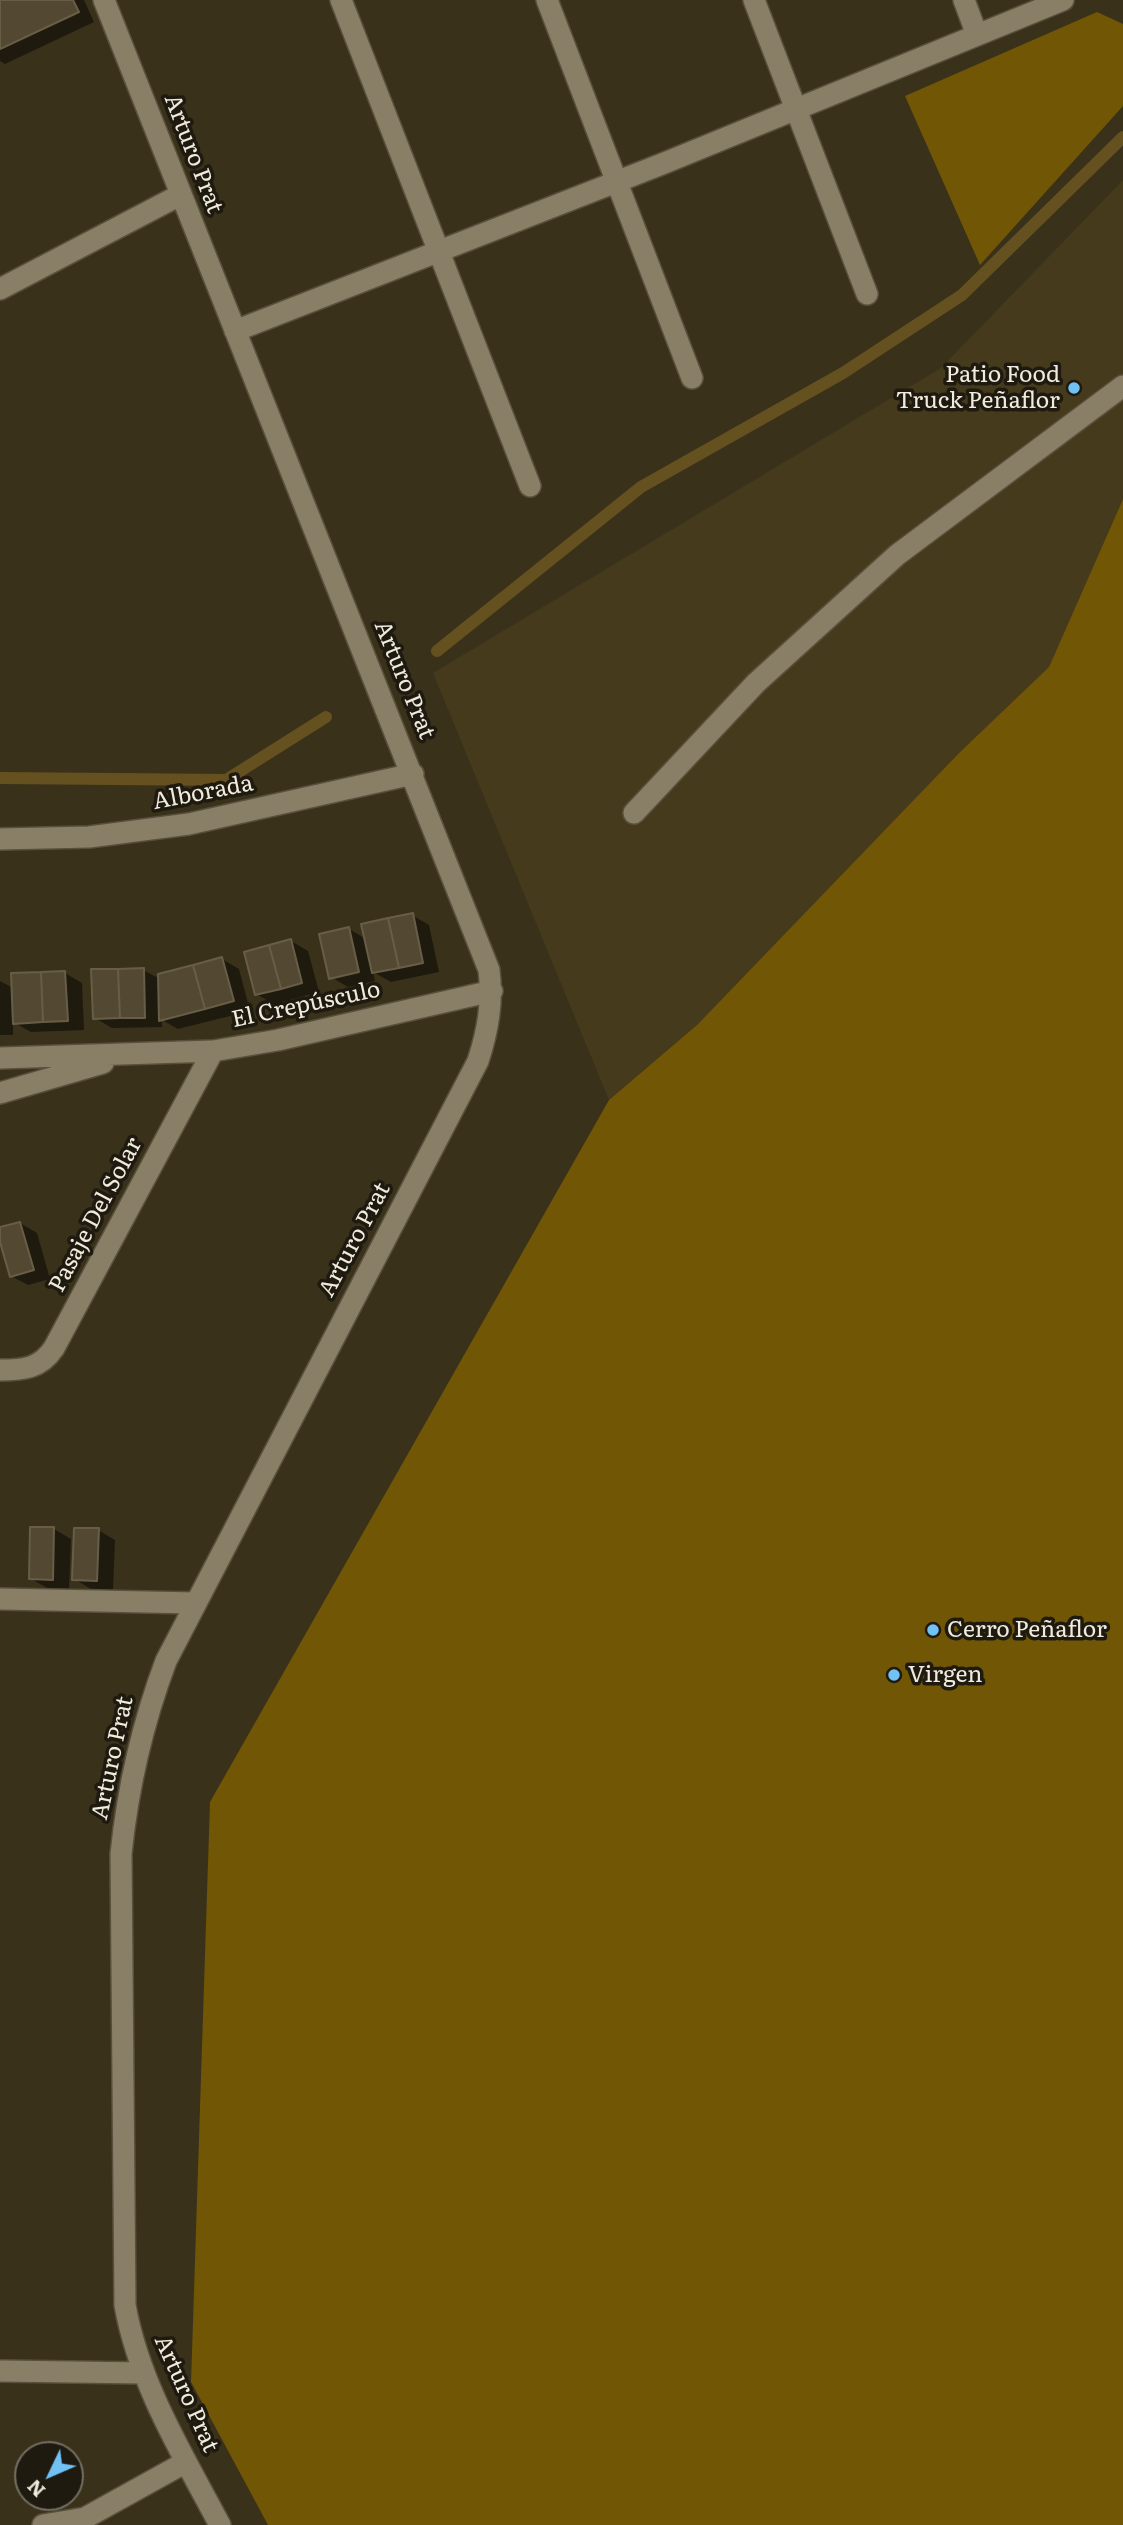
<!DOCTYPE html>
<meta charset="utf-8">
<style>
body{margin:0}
#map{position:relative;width:1123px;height:2525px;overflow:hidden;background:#3a311b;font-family:Literata,serif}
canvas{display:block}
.north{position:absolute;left:14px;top:2441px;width:70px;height:70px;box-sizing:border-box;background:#1e1a10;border:2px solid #726e62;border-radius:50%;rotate:226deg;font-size:19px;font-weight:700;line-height:28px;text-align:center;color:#f0ebdd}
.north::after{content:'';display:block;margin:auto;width:24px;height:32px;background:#71c1f5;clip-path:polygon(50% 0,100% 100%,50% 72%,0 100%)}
</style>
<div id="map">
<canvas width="1123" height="2525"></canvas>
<div class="north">N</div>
</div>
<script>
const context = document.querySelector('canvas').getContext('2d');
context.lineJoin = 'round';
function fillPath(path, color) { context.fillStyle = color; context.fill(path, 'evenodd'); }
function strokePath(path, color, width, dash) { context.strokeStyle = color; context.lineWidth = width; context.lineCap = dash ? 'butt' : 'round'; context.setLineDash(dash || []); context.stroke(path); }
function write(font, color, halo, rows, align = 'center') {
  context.font = font + ' Literata,serif'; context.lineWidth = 7; context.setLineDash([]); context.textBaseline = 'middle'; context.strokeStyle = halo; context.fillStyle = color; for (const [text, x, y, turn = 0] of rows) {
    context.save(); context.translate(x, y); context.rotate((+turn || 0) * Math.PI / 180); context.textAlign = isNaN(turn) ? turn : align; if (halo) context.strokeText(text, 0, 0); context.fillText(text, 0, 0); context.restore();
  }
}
fillPath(new Path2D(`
 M1123 180V499L1049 667 959 753 697 1025 609 1100 433 673 941 368Z`), '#463a1d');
fillPath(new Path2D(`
 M1097 12 1123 24V106L980 265 905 96Z
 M1123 499V2525H268L191 2382 210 1802 609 1100 697 1025 959 753 1049 667Z`), '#705605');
fillPath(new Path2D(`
 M0 0H84L94 22 5 64 0 61Z
 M412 915 429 925 439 972 391 982 373 972 375 981 348 987 331 977 349 929 366 939Z
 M291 941 308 951 319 992 274 1004 256 994Z
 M222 959 239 969 250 1011 178 1029 162 1020V1027L112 1028 95 1018 143 970 160 979Z
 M65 973 82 983 84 1030 31 1032 13 1022V1035H0V981L13 988Z
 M20 1223 37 1233 50 1279 28 1285 11 1276 0 1229Z
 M54 1529 71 1539 69 1589 47 1588 30 1578Z
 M98 1530 115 1540 113 1590 91 1589 74 1579Z`), '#0007');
strokePath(new Path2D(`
 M437 651 641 487 843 373 962 295 1123 137
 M0 778 226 780 326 717`), '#65511f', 12);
const building = new Path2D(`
 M0 0H73L79 12 0 49Z
 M413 913 423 963 399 968 388 918Z
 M388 918 399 968 372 973 361 924Z
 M349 927 359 972 329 979 319 934Z
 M291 939 302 983 281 989 269 945Z
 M269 945 281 989 255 995 244 952Z
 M222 957 234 1001 205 1009 193 965Z
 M193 965 205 1009 159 1021 158 974Z
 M144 968 145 1018H120L118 969Z
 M91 969H118L120 1018 93 1019Z
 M65 971 68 1021 43 1022 41 972Z
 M41 972 43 1022 13 1024 11 973Z
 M20 1222 34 1270 10 1277 0 1242V1227Z
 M30 1527H54L53 1580 29 1579Z
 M74 1528H99L97 1581 72 1580Z`);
fillPath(building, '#534932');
strokePath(building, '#685e47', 2);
const lane = new Path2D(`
 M634 813 756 683 897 555 1123 386`);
const street = new Path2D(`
 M104 0 489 970C493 1002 488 1030 478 1061L166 1661C142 1725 128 1786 121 1854L125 2305C139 2384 183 2455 220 2525
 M341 0 530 486
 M547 0 692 378
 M754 0 867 294
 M964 0 977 35
 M0 289 180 195
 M235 331 662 164 1063 0
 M0 839 89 837 189 824 413 774
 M0 1058 213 1051 278 1040 492 991
 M0 1093 103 1063
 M0 1370C23 1370 40 1369 54 1348L213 1051
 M0 1599 195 1603
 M0 2371 144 2373
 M43 2525 85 2518 186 2462`);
strokePath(lane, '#58503c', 24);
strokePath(street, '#58503c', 24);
strokePath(lane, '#897f66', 21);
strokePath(street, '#897f66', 21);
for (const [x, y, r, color] of [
 [1074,388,7,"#71c1f5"],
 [933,1630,7,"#71c1f5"],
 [894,1675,7,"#71c1f5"]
]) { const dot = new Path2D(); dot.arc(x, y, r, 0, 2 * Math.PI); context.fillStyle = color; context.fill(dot); strokePath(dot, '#1e1a10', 2.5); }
write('23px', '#f0ebdd', '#1e1a10', [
 ["Arturo Prat",193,154,69],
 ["Arturo Prat",404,680,68],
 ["Alborada",203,793,-11],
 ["El Crepúsculo",306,1005,-12],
 ["Pasaje Del Solar",96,1215,-62],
 ["Arturo Prat",355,1240,-62],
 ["Arturo Prat",113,1758,-78],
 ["Arturo Prat",186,2394,66]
]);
write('23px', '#f0ebdd', '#1e1a10', [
 ["Patio Food",1060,375,"right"],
 ["Truck Peñaflor",1060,401,"right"],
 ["Cerro Peñaflor",947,1630],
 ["Virgen",908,1675]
], 'left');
</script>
